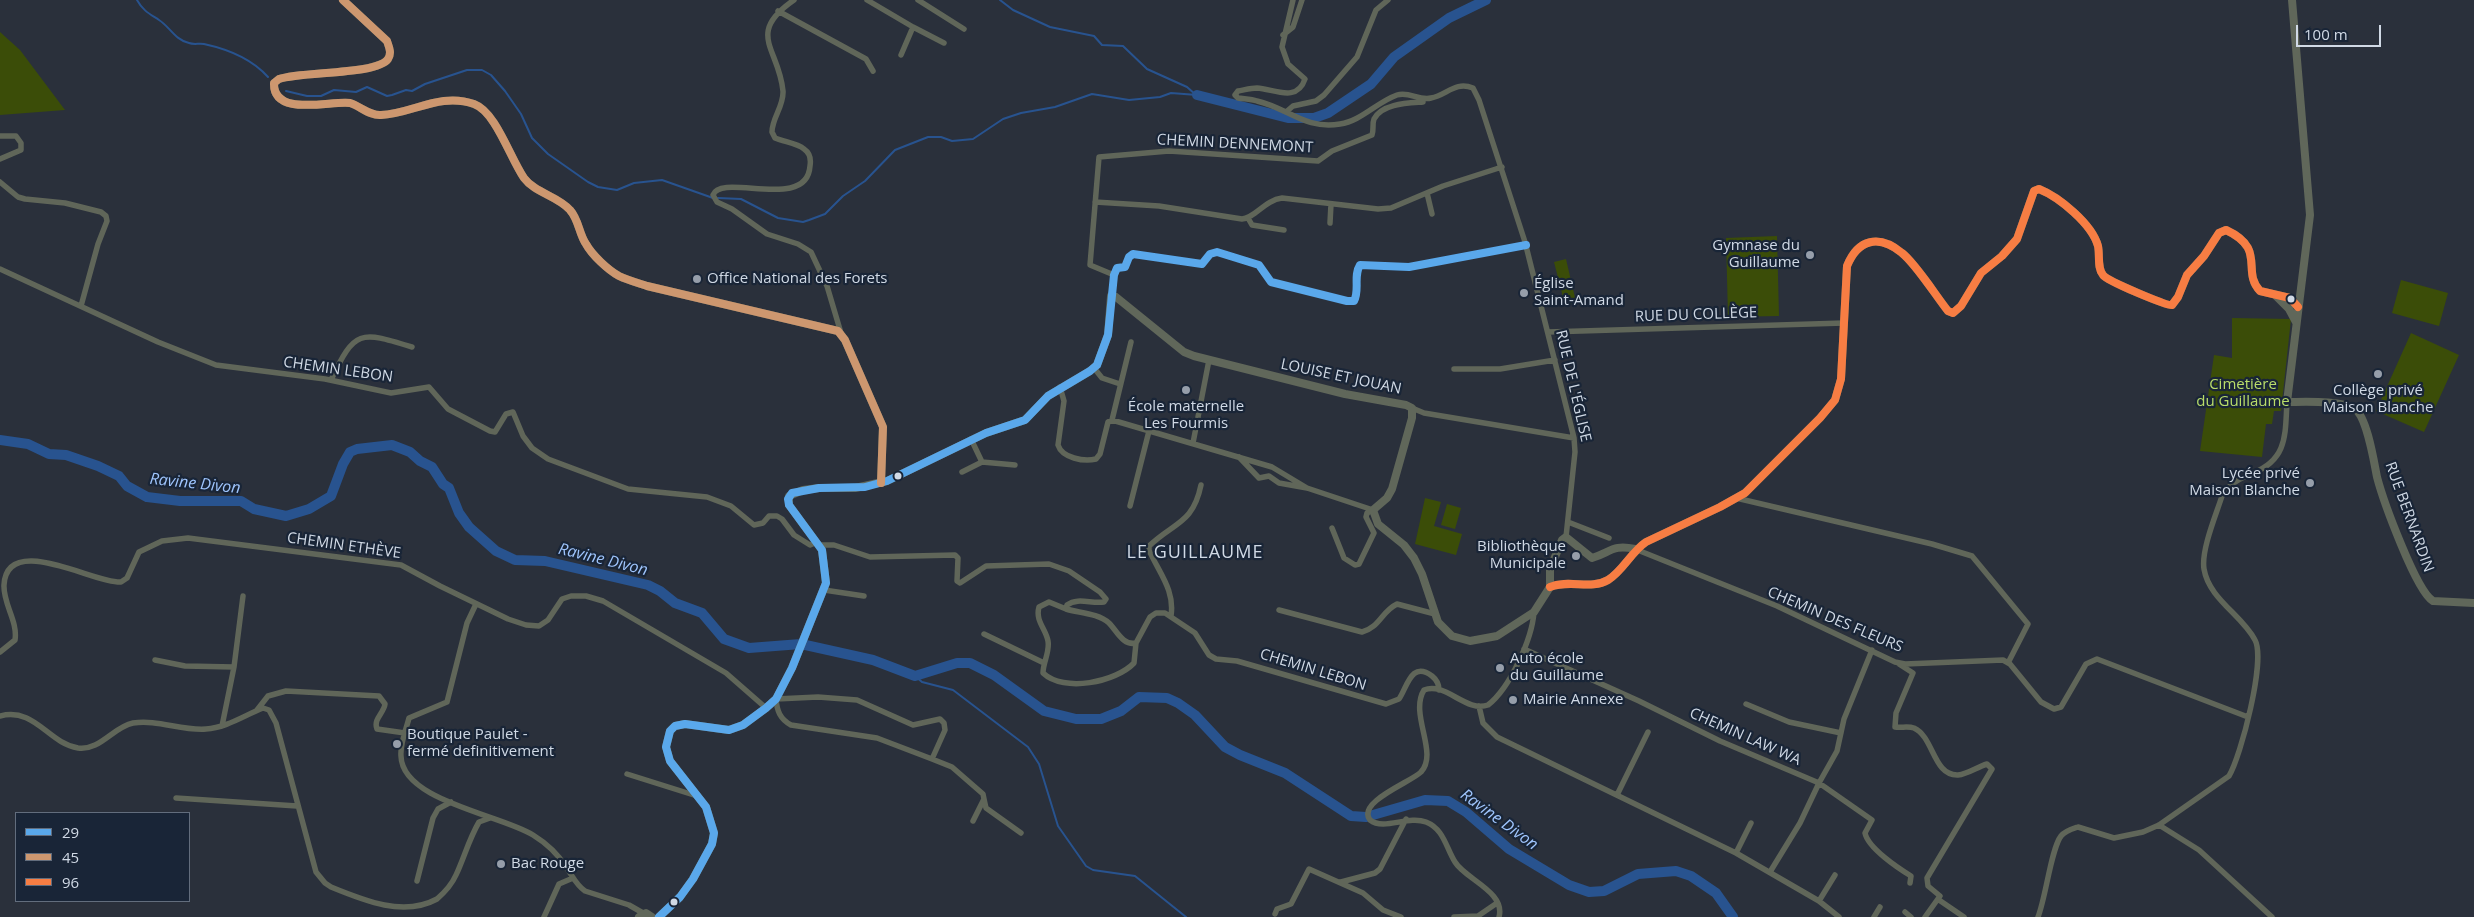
<!DOCTYPE html>
<meta charset="utf-8">
<style>
body{margin:0}
#map{position:relative;width:2474px;height:917px;overflow:hidden;background:#2a303b;font-family:"Open Sans",sans-serif}
canvas{display:block}
.legend{position:absolute;left:15px;top:812px;width:175px;height:90px;box-sizing:border-box;background:#192537;border:1px solid #626d7d;margin:0;padding:6px 9px;list-style:none;font-size:15px;color:#d0d9e5}
.legend li{display:flex;align-items:center;gap:10px;height:25px}
.legend b{width:25px;border:1px solid #626d7d}
.scale{position:absolute;left:2296px;top:25px;width:85px;height:22px;box-sizing:border-box;border:2px solid #d0d9e5;border-top:0;padding-left:6px;font-size:15px;line-height:18px;white-space:nowrap;color:#d0d9e5;-webkit-text-stroke:4px #192537;paint-order:stroke}
</style>
<div id="map">
<canvas width="2474" height="917"></canvas>
<ul class="legend">
<li><b style="height:6px;background:#5aa8eb"></b>29</li>
<li><b style="height:6px;background:#cd976f"></b>45</li>
<li><b style="height:6px;background:#f77d43"></b>96</li>
</ul>
<div class="scale">100 m</div>
</div>
<script>
const context = document.querySelector('canvas').getContext('2d');
context.lineJoin = 'round';
function fillPath(path, color) { context.fillStyle = color; context.fill(path, 'evenodd'); }
function strokePath(path, color, width, dash) { context.strokeStyle = color; context.lineWidth = width; context.lineCap = dash ? 'butt' : 'round'; context.setLineDash(dash || []); context.stroke(path); }
function write(font, color, halo, rows, align = 'center') {
  context.font = font + ' "Open Sans",sans-serif'; context.lineWidth = 4.5; context.setLineDash([]); context.textBaseline = 'middle'; context.strokeStyle = halo; context.fillStyle = color; for (const [text, x, y, turn = 0] of rows) {
    context.save(); context.translate(x, y); context.rotate((+turn || 0) * Math.PI / 180); context.textAlign = isNaN(turn) ? turn : align; if (halo) context.strokeText(text, 0, 0); context.fillText(text, 0, 0); context.restore();
  }
}
fillPath(new Path2D(`
 M0 32 20 50 65 110 0 115Z
 M1777 236 1779 316 1728 317 1726 238Z
 M1566 259 1576 302 1565 305 1554 262Z
 M2401 280 2448 293 2439 326 2392 313Z
 M2232 318 2291 319 2281 411H2274L2272 424H2266L2262 457 2200 451 2214 355 2232 358Z
 M2411 333 2459 355 2424 432 2376 411Z
 M1425 498 1441 502 1434 526 1462 534 1456 555 1415 544Z
 M1447 504 1461 508 1455 529 1441 525Z`), '#3b4d08');
strokePath(new Path2D(`
 M137 0C143 11 150 14 159 20 170 27 175 40 189 43 194 45 199 43 204 44 227 49 252 59 268 77
 M1000 0 1013 10 1050 27 1094 36 1102 45 1123 46 1147 69 1187 87 1196 95
 M286 91 307 96H321L334 90 356 92 367 87 387 96 392 95 406 90 412 91 425 84 467 70H482L491 75 505 91 521 114 532 138 548 154 588 182 598 187 617 190 634 183 662 180 713 198
 M718 198 741 199 778 218 803 222 809 220 825 214 843 196 865 181 895 150 928 137H941L952 141 973 139 1003 119 1021 113 1055 107 1092 94 1129 100 1160 97 1171 93 1197 95
 M915 676 922 682 953 690 1028 747 1039 764 1058 826 1086 866 1093 870 1135 876 1186 917`), '#28538f', 2);
strokePath(new Path2D(`
 M1197 95 1288 118H1314L1328 113 1371 84 1394 57 1449 18 1486 0
 M0 440 28 444 49 454 66 455 98 466 119 476 127 486 147 497 180 501H241L254 509 286 516 309 509 331 496 343 464 350 452 357 449 392 445 410 452 420 461 432 467 443 484 449 488 459 513 469 527 496 551 515 560 545 561 648 585 660 591 675 603 702 613 724 639 749 648 801 644 873 660 915 676 957 663H970L994 675 1044 711 1076 719H1101L1121 711 1139 697 1167 698 1178 703 1195 715 1225 747 1240 755 1285 773 1351 816 1366 817 1425 800 1448 801 1466 812 1509 849 1569 885 1589 892 1604 891 1638 874 1676 871 1691 876 1716 893 1733 917`), '#28538f', 10);
strokePath(new Path2D(`
 M794 0C745 34 779 48 783 91 784 106 772 118 772 132L775 138C784 142 797 143 804 149 810 153 811 160 810 166 807 212 721 172 713 195L717 202 732 209 767 234 798 244 811 252 827 286 841 333
 M867 0 913 27 901 55
 M918 0 964 29
 M1293 0 1282 47 1288 64 1305 79C1297 103 1274 89 1257 88 1251 88 1244 90 1238 91L1235 95 1238 98C1244 99 1251 99 1257 101 1288 108 1305 130 1340 124 1361 121 1377 102 1397 95 1409 91 1419 101 1431 98 1447 95 1455 81 1473 88L1479 100 1525 242 1574 438 1575 452 1566 537
 M778 11 866 59 873 71
 M913 27 944 43
 M1283 35 1293 27 1302 0
 M1286 112 1293 106 1316 101 1324 95 1357 57 1376 10 1388 0
 M0 136H16L21 143V150L0 159
 M0 182 18 197 25 199 65 203 101 212 106 216 107 221 98 244 81 306
 M1427 193 1432 214
 M1095 202 1159 206 1242 219C1255 218 1265 200 1282 198L1378 209 1391 208 1443 186 1502 167
 M1248 218 1252 225 1284 230
 M1330 223 1331 204
 M0 269 158 342 216 365 325 379 391 393 429 387 448 409 490 431 495 432 506 414 513 412 523 436 532 448 548 459 628 489 707 497 731 506 754 525 763 523 769 516H777L782 519 794 535 810 545 817 542
 M1114 275 1090 265 1099 157 1169 151 1318 161 1332 151 1372 135C1374 130 1372 124 1374 119 1382 103 1410 103 1423 102
 M1111 296 1114 275 1117 268 1125 267 1129 257 1133 254 1202 264 1210 254 1217 252 1259 265 1271 282 1347 301H1354C1360 290 1353 276 1360 265L1409 267 1526 245
 M1548 332 1844 323
 M1094 368 1102 378 1120 384
 M1454 369H1500L1555 360
 M331 380C355 329 360 331 412 347
 M1060 387 1064 401 1058 445C1062 458 1084 462 1096 459L1100 454 1108 422 1112 420 1272 467 1307 488
 M1412 408 1424 413 1574 438
 M1112 420 1131 342
 M971 439 982 462 1015 465
 M1193 443 1209 360
 M1239 457 1259 478 1269 476 1279 483 1307 488 1373 510
 M962 472 982 462
 M1736 498 1932 544 1972 556 2028 624 2008 663
 M1130 506 1149 431
 M1568 522 1609 538
 M1332 528 1344 558 1355 565 1359 564 1374 533 1366 517 1367 513 1373 510
 M819 545H834L870 557 955 555 958 558 957 581 960 583 986 566 1049 564 1069 571 1100 592 1106 599 1104 602C1091 604 1078 597 1067 605L1066 609C1079 613 1098 613 1109 623 1117 631 1123 646 1136 643L1150 617 1156 613H1165L1195 633 1209 655 1216 659 1237 661 1386 704 1399 699C1407 688 1411 660 1432 676 1437 680 1439 684 1439 690
 M1635 549 1777 606 1895 662 1905 664 2003 660 2010 664 2041 702 2054 709 2061 707 2086 664 2097 659 2248 717
 M824 590 864 596
 M476 604 467 623 447 702 409 718C406 730 400 743 401 756 402 801 502 815 533 835 546 843 558 854 566 867 572 875 576 885 585 891L629 905 643 913
 M1066 609 1049 602 1039 607C1035 621 1046 629 1048 641 1050 652 1043 662 1043 673 1064 693 1116 682 1134 663L1136 643
 M1279 610 1362 632C1379 628 1382 611 1397 604L1435 614
 M1171 616C1175 590 1159 573 1149 550V546C1174 522 1193 524 1201 485
 M984 634 1044 663
 M1524 649 1639 701 1720 741 1819 783 1872 820 1865 833C1868 848 1898 868 1911 876L1910 883
 M0 652 15 640C18 621 3 604 4 585 7 532 95 584 121 582L127 578 139 552 162 541 188 538 401 565 440 586 508 619 526 625 539 626 548 620 562 599 571 596H586L603 601 726 673 766 708
 M155 660 185 666 234 667 222 726
 M1899 664 1913 673 1896 713 1895 727C1901 728 1908 726 1914 728 1934 737 1933 776 1958 775 1968 774 1977 767 1987 764L1992 769 1927 878 1928 886 1940 896 1925 917
 M234 667 243 596
 M818 697 857 700 913 725 940 719 944 723 945 730 932 759 877 738 791 725C780 719 777 711 776 699Z
 M1746 704 1789 722 1841 733
 M1479 706 1483 723 1497 737 1736 853 1819 901 1839 917
 M257 710 268 696 286 691 379 696 385 704C384 713 373 719 377 729L405 733
 M0 716C35 707 48 743 78 748 100 751 113 727 133 723 157 719 182 731 206 729 226 728 245 715 263 708L269 710 276 723 316 872 325 883 331 887C365 901 404 917 437 899 445 892 452 884 456 875 464 858 469 839 479 822L490 818
 M932 759 952 767 983 794 984 799 973 821
 M627 774 697 796
 M1617 795 1648 732
 M176 798 297 806
 M984 799 986 808 1021 833
 M2159 825 2199 850 2272 917
 M1736 853 1751 823
 M1770 872 1800 823 1819 783 1837 751 1844 719 1872 650
 M417 881 433 818 438 809 451 802
 M1341 882 1375 873 1380 869 1406 819
 M1939 900 1964 917
 M1819 901 1835 875
 M1905 912 1911 917
 M1275 914 1277 909 1291 904 1309 869 1363 893 1383 910 1401 917
 M544 917 559 884 573 878
 M1454 917 1478 916 1497 903
 M1499 917C1506 892 1465 879 1455 862 1446 848 1444 829 1426 822 1408 815 1384 831 1370 820 1356 802 1413 781 1421 772 1439 753 1409 714 1424 690 1445 681 1466 713 1488 705 1510 688 1532 639 1534 612
 M1874 917 1880 907
 M2038 917C2046 897 2051 849 2061 836 2065 831 2072 829 2078 827L2114 838 2143 832 2159 825 2229 776C2241 756 2266 660 2255 640 2242 615 2209 599 2204 569 2201 550 2216 515 2222 496 2230 483 2239 479 2253 473 2288 459 2285 434 2287 402`), '#606659', 5.5);
strokePath(new Path2D(`
 M343 0 387 41C389 47 392 53 388 59 377 75 302 71 279 79L274 83C273 118 332 100 350 103 360 106 370 116 381 115 412 114 440 92 474 104 496 112 510 158 524 178 535 193 558 196 570 210 579 220 579 234 586 244 592 255 608 270 619 276 627 280 638 283 647 286L838 331 845 340 883 427 881 483
 M2292 0 2310 215 2287 402C2305 402 2341 400 2355 409 2367 417 2374 462 2377 477 2383 500 2416 591 2433 601L2474 603
 M2276 296 2289 309 2296 322
 M1550 587C1569 579 1591 590 1608 580 1623 571 1631 552 1646 542L1720 507 1745 493 1820 418 1835 400 1841 379 1847 266C1858 239 1879 234 1902 253 1916 264 1936 296 1948 311L1953 313 1961 306 1981 273 2002 256 2017 239 2034 191 2039 189C2059 197 2092 224 2098 246 2100 255 2097 268 2103 275 2107 281 2167 306 2172 305L2178 297 2187 275 2204 256 2219 233 2226 230C2267 249 2241 271 2260 291L2290 298 2298 307
 M639 917 646 913 652 917
 M659 917 680 897 693 879 712 844 714 833 706 807 670 761 666 747 670 731 675 726 685 724 729 730 743 725 766 708 776 699 792 668 826 583 822 550 789 505V496L803 490 819 488H855L887 481 986 433 1025 420 1048 396 1090 371 1097 365 1108 335 1111 296 1116 297 1184 352 1194 356 1345 394 1406 405 1412 408V418L1392 489 1387 498 1373 510 1378 524 1404 545 1414 558 1422 574 1438 622 1452 636 1470 641 1497 636 1534 612 1550 587V569L1562 540 1566 537 1592 558C1611 552 1613 544 1635 549`), '#60675a', 8);
strokePath(new Path2D(`
 M659 917 680 897 693 879 712 844 714 833 706 807 670 761 666 747 670 731 675 726 685 724 729 730 743 725 766 708 776 699 792 668 826 583 822 550 789 505 788 499 792 493 819 488 865 487 887 481 986 433 1025 420 1048 396 1090 371 1097 365 1108 335 1114 275 1117 268 1125 267 1129 257 1133 254 1202 264 1210 254 1217 252 1259 265 1271 282 1347 301H1354C1360 290 1353 276 1360 265L1409 267 1526 245`), '#5aa8eb', 8);
strokePath(new Path2D(`
 M343 0 387 41C389 47 392 53 388 59 377 75 302 71 279 79L274 83C273 118 332 100 350 103 360 106 370 116 381 115 412 114 440 92 474 104 496 112 510 158 524 178 535 193 558 196 570 210 579 220 579 234 586 244 592 255 608 270 619 276 627 280 638 283 647 286L838 331 845 340 883 427 881 483`), '#cd976f', 8);
strokePath(new Path2D(`
 M1550 587C1569 579 1591 590 1608 580 1623 571 1631 552 1646 542L1720 507 1745 493 1820 418 1835 400 1841 379 1847 266C1858 239 1879 234 1902 253 1916 264 1936 296 1948 311L1953 313 1961 306 1981 273 2002 256 2017 239 2034 191 2039 189C2059 197 2092 224 2098 246 2100 255 2097 268 2103 275 2107 281 2167 306 2172 305L2178 297 2187 275 2204 256 2219 233 2226 230C2267 249 2241 271 2260 291L2290 298 2298 307`), '#f77d43', 8);
for (const [x, y, r, color] of [
 [1810,255,5,"#969eaa"],
 [697,279,5,"#969eaa"],
 [1524,293,5,"#969eaa"],
 [2291,299,4.5,"#d0d9e5"],
 [2378,374,5,"#969eaa"],
 [1186,390,5,"#969eaa"],
 [898,476,4.5,"#d0d9e5"],
 [2310,483,5,"#969eaa"],
 [1576,556,5,"#969eaa"],
 [1500,668,5,"#969eaa"],
 [1513,700,5,"#969eaa"],
 [397,744,5,"#969eaa"],
 [501,864,5,"#969eaa"],
 [674,902,4.5,"#d0d9e5"]
]) { const dot = new Path2D(); dot.arc(x, y, r, 0, 2 * Math.PI); context.fillStyle = color; context.fill(dot); strokePath(dot, '#192537', 2); }
write('15px', '#d0d9e5', '#192537', [
 ["CHEMIN DENNEMONT",1235,144,3],
 ["RUE DU COLLÈGE",1696,315,-2],
 ["CHEMIN LEBON",338,370,8],
 ["LOUISE ET JOUAN",1341,377,12],
 ["RUE DE L'ÉGLISE",1573,386,77],
 ["RUE BERNARDIN",2409,517,70],
 ["CHEMIN ETHÈVE",344,546,8],
 ["CHEMIN DES FLEURS",1835,620,23],
 ["CHEMIN LEBON",1313,670,17],
 ["CHEMIN LAW WA",1745,737,24]
]);
write('15px', '#d0d9e5', '#192537', [
 ["Gymnase du",1800,246,"right"],
 ["Guillaume",1800,263,"right"],
 ["Office National des Forets",707,279],
 ["Église",1534,284],
 ["Saint-Amand",1534,301],
 ["Collège privé",2378,391,"center"],
 ["Maison Blanche",2378,408,"center"],
 ["École maternelle",1186,407,"center"],
 ["Les Fourmis",1186,424,"center"],
 ["Lycée privé",2300,474,"right"],
 ["Maison Blanche",2300,491,"right"],
 ["Bibliothèque",1566,547,"right"],
 ["Municipale",1566,564,"right"],
 ["Auto école",1510,659],
 ["du Guillaume",1510,676],
 ["Mairie Annexe",1523,700],
 ["Boutique Paulet -",407,735],
 ["fermé definitivement",407,752],
 ["Bac Rouge",511,864]
], 'left');
write('15px', '#b9dd6a', '#192537', [
 ["Cimetière",2243,385],
 ["du Guillaume",2243,402]
]);
write('italic 16px', '#9fc5fd', '#192537', [
 ["Ravine Divon",195,484,6],
 ["Ravine Divon",603,560,14],
 ["Ravine Divon",1499,820,36]
]);
context.letterSpacing = '1px';
write('18px', '#d0d9e5', '#192537', [
 ["LE GUILLAUME",1195,553]
]);
context.letterSpacing = '0px';
</script>
